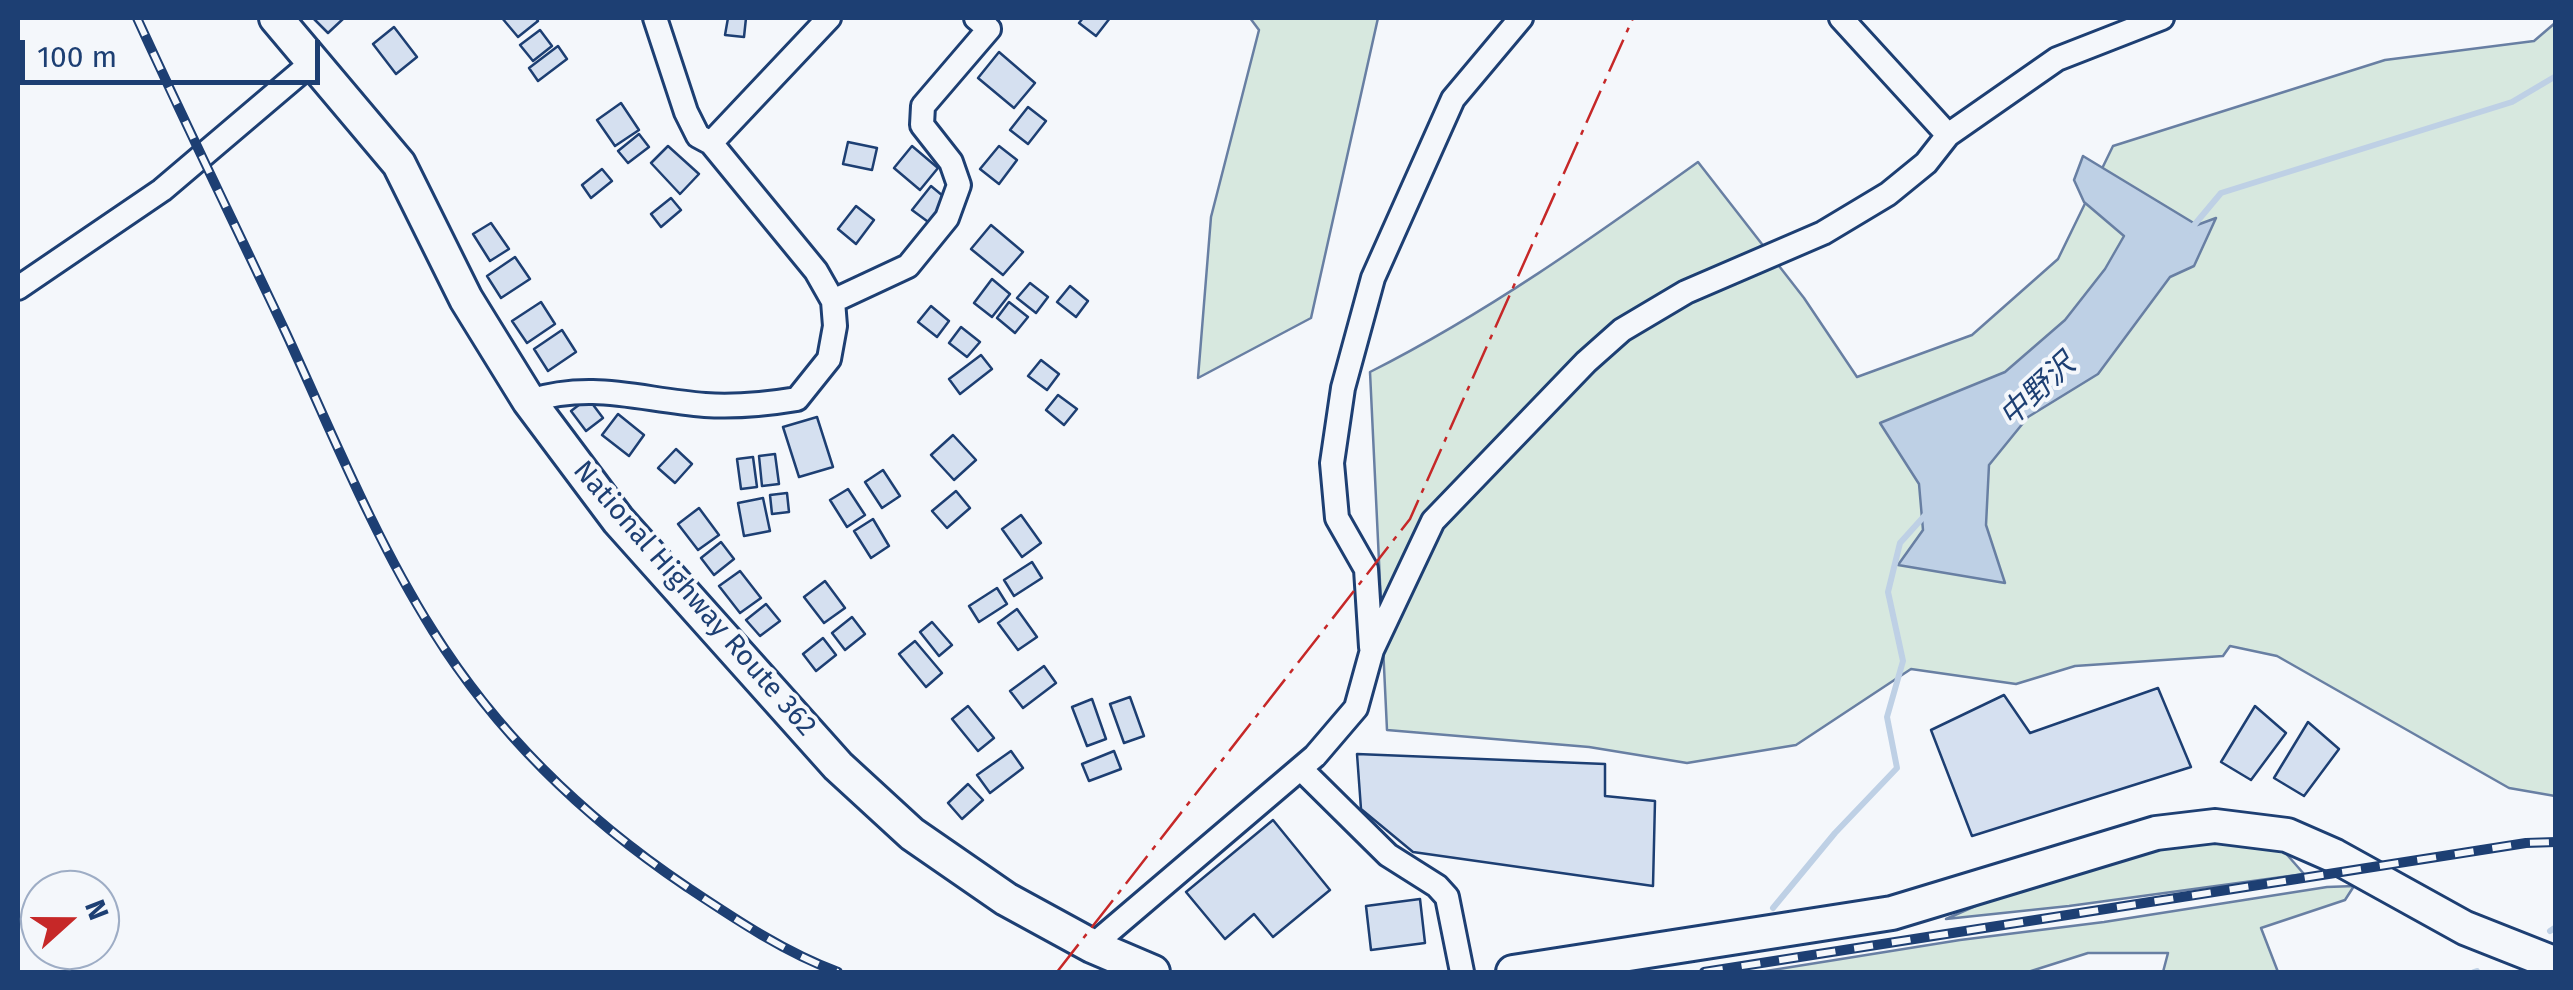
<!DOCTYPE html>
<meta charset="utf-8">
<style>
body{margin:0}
#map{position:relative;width:2573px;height:990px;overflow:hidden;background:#f4f7fb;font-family:"Fira Sans",sans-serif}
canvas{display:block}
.frame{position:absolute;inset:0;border:20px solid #1d3f73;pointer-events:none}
.north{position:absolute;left:20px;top:870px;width:100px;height:100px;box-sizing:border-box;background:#f4f7fb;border:2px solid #9eadc5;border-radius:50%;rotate:69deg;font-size:28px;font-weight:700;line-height:40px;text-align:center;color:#1d3f73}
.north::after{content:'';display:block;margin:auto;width:35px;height:45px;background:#c62828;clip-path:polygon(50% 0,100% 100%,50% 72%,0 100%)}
.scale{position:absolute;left:20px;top:40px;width:300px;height:45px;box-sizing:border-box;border:5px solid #1d3f73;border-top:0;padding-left:12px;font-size:30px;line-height:35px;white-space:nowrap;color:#1d3f73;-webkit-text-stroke:8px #f4f7fb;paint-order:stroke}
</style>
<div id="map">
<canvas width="2573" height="990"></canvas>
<div class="frame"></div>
<div class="north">N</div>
<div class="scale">100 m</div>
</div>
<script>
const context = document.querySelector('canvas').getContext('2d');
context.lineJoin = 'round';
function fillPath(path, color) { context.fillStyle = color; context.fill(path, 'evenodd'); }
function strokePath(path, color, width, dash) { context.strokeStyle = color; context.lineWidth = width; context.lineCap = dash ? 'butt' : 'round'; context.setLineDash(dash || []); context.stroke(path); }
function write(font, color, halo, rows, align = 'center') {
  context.font = font + ' "Fira Sans","Noto Sans JP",sans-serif'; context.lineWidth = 8; context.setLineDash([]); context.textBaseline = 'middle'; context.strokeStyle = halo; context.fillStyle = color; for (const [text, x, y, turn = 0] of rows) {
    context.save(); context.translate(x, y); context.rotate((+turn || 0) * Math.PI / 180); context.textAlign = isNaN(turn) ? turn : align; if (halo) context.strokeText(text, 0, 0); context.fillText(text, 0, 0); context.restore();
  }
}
const green = new Path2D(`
 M1250 18H1378L1311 318 1198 378 1211 217 1259 30Z
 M2555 23V796L2509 788 2277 656 2230 646 2223 656 2075 666 2016 684 1911 669 1796 745 1687 763 1589 747 1387 730 1370 372C1487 313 1592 238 1698 162L1804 298 1857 377 1972 335 2058 259 2113 146 2385 60 2534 41Z
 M2190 838 2282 849 2304 874 2069 906 1946 919 2025 884Z
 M2354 886 2345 900 2261 928 2278 972H2163L2168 953H2088L2028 972H1760L1960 940 2104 922 2327 887Z`);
fillPath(green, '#d7e8df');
strokePath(green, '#687fa3', 2.5);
const water = new Path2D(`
 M2083 156 2197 225 2216 218 2194 266 2170 277 2098 374 2028 417 1989 465 1986 525 2005 583 1898 565 1923 530 1919 484 1880 423 2005 372 2065 320 2105 269 2124 236 2084 202 2074 180Z`);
fillPath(water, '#bed0e5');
strokePath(water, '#687fa3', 2.5);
strokePath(new Path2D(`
 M2190 230 2221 193 2512 102 2556 76
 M1773 908 1835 833 1897 768 1887 717 1903 661 1888 592 1900 543 1927 513
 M2550 931 2556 927
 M2474 972 2477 971`), '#bed0e5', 6);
const building = new Path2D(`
 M313 18H344L328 33Z
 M502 18H536L538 21 518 37Z
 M728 18H746L744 37 725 35Z
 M1083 18H1110L1096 36 1079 23Z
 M394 27 417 57 396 74 373 44Z
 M540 30 552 46 533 61 520 45Z
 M558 46 567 59 538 81 529 68Z
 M999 52 1035 83 1014 108 978 78Z
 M621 103 639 130 615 146 597 120Z
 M1028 107 1046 121 1028 144 1010 130Z
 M639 134 649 147 628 163 618 151Z
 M848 142 877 148 872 170 843 164Z
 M668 146 699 174 680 194 651 163Z
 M912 146 938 168 920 190 894 168Z
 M999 146 1017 160 999 184 980 169Z
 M602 169 612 181 591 198 582 185Z
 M931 186 949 201 931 224 912 210Z
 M671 198 681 210 661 227 651 214Z
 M856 206 874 220 856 244 838 229Z
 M491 223 509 249 490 261 473 234Z
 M991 225 1023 252 1003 275 971 249Z
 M515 257 530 279 501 298 487 276Z
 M992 279 1010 294 992 317 974 303Z
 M1030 283 1048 297 1036 313 1017 298Z
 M1070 286 1088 301 1076 317 1057 302Z
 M541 302 555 324 527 343 512 321Z
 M1009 302 1028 317 1015 333 997 318Z
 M931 306 949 321 937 337 918 322Z
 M961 327 980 342 967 357 949 343Z
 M562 330 576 352 548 371 534 349Z
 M981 355 992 369 960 394 949 379Z
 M1041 360 1059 374 1047 390 1028 376Z
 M1058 395 1077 409 1064 425 1046 410Z
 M588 398 603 418 586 431 571 411Z
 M618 414 644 435 629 456 602 435Z
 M817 417 833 467 799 477 783 427Z
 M953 435 976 460 954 480 931 455Z
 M676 449 692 464 675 483 658 468Z
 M775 454 779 484 762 486 759 456Z
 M753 457 757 487 741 489 737 459Z
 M883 470 900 496 882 508 865 482Z
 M848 489 865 515 847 527 830 500Z
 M956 491 970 508 947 528 932 511Z
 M787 493 789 512 772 514 770 495Z
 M763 498 770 531 744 536 738 503Z
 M699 508 719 535 698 550 678 524Z
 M1021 515 1041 543 1022 557 1002 529Z
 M873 519 889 546 871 558 854 531Z
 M721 542 734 559 714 575 701 558Z
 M1032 562 1042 578 1014 596 1004 580Z
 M740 571 761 598 740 613 719 586Z
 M825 581 845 608 824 623 804 597Z
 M997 588 1007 604 979 622 969 606Z
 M766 604 780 621 760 636 746 620Z
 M1017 609 1037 637 1018 650 998 623Z
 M852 617 865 634 845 650 832 633Z
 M932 622 952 645 939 656 920 632Z
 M823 638 836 655 816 671 803 654Z
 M915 641 942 673 926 687 899 654Z
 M1044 666 1056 683 1023 708 1010 691Z
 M2158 688 2191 767 1972 836 1931 730 2004 695 2030 733Z
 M1130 697 1144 736 1124 743 1110 704Z
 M1092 699 1106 739 1087 746 1072 707Z
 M968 706 994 738 978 751 952 719Z
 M2255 706 2286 733 2251 780 2221 762Z
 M2308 722 2339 749 2304 796 2274 778Z
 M1011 751 1023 768 990 793 977 775Z
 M1114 751 1121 769 1089 781 1082 764Z
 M1357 754 1605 764V796L1655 801 1653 886 1413 852 1361 809Z
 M968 784 983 800 962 819 948 803Z
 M1273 820 1330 890 1273 937 1254 914 1225 939 1186 892Z
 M1420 899 1425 943 1371 950 1366 906Z`);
fillPath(building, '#d5e0f0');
strokePath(building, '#1d3f73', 2.5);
const minor = new Path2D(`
 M655 18 686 112 698 136 711 143
 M1841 18 1948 135
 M18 288 162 190 315 60
 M833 301 908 266 947 218 959 185 951 162 922 125 923 106 989 29 976 18
 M529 401C594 381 640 400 705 405 735 407 767 404 797 399L829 359 835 326 833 301 816 271 711 143 829 18
 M1371 647 1366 569 1337 518 1332 463 1343 388 1373 278 1453 99 1521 18
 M1301 769 1388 855 1437 886 1447 897 1462 972
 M1092 946 1315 756 1356 708 1372 650 1433 521 1586 362 1622 330 1686 292 1823 233 1888 194 1926 163 1948 135 2057 59 2162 18`);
const highway = new Path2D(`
 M276 18 399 164 466 299 529 401 618 520 838 766 912 834 1006 899 1092 946 1153 972
 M1513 972 1892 913 2156 833 2215 826 2287 835 2335 856 2465 928 2556 964`);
strokePath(minor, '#1d3f73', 28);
strokePath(highway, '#1d3f73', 38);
strokePath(minor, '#f4f7fb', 22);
strokePath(highway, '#f4f7fb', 32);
const rail = new Path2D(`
 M137 18C185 123 236 227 286 333 332 433 374 537 433 631 498 735 586 819 687 887 735 919 784 952 838 972
 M1704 972 2526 843 2556 842`);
strokePath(rail, '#1d3f73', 10);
strokePath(rail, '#f4f7fb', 6, [19]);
strokePath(new Path2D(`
 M1057 972 1410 519 1633 18`), '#c62828', 2.5, [35, 8, 5, 8]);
write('28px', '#1d3f73', '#f4f7fb', [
 ["National Highway Route 362",694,599,49]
]);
write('italic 30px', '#1d3f73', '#f4f7fb', [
 ["中野沢",2038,391,-43]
]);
</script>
